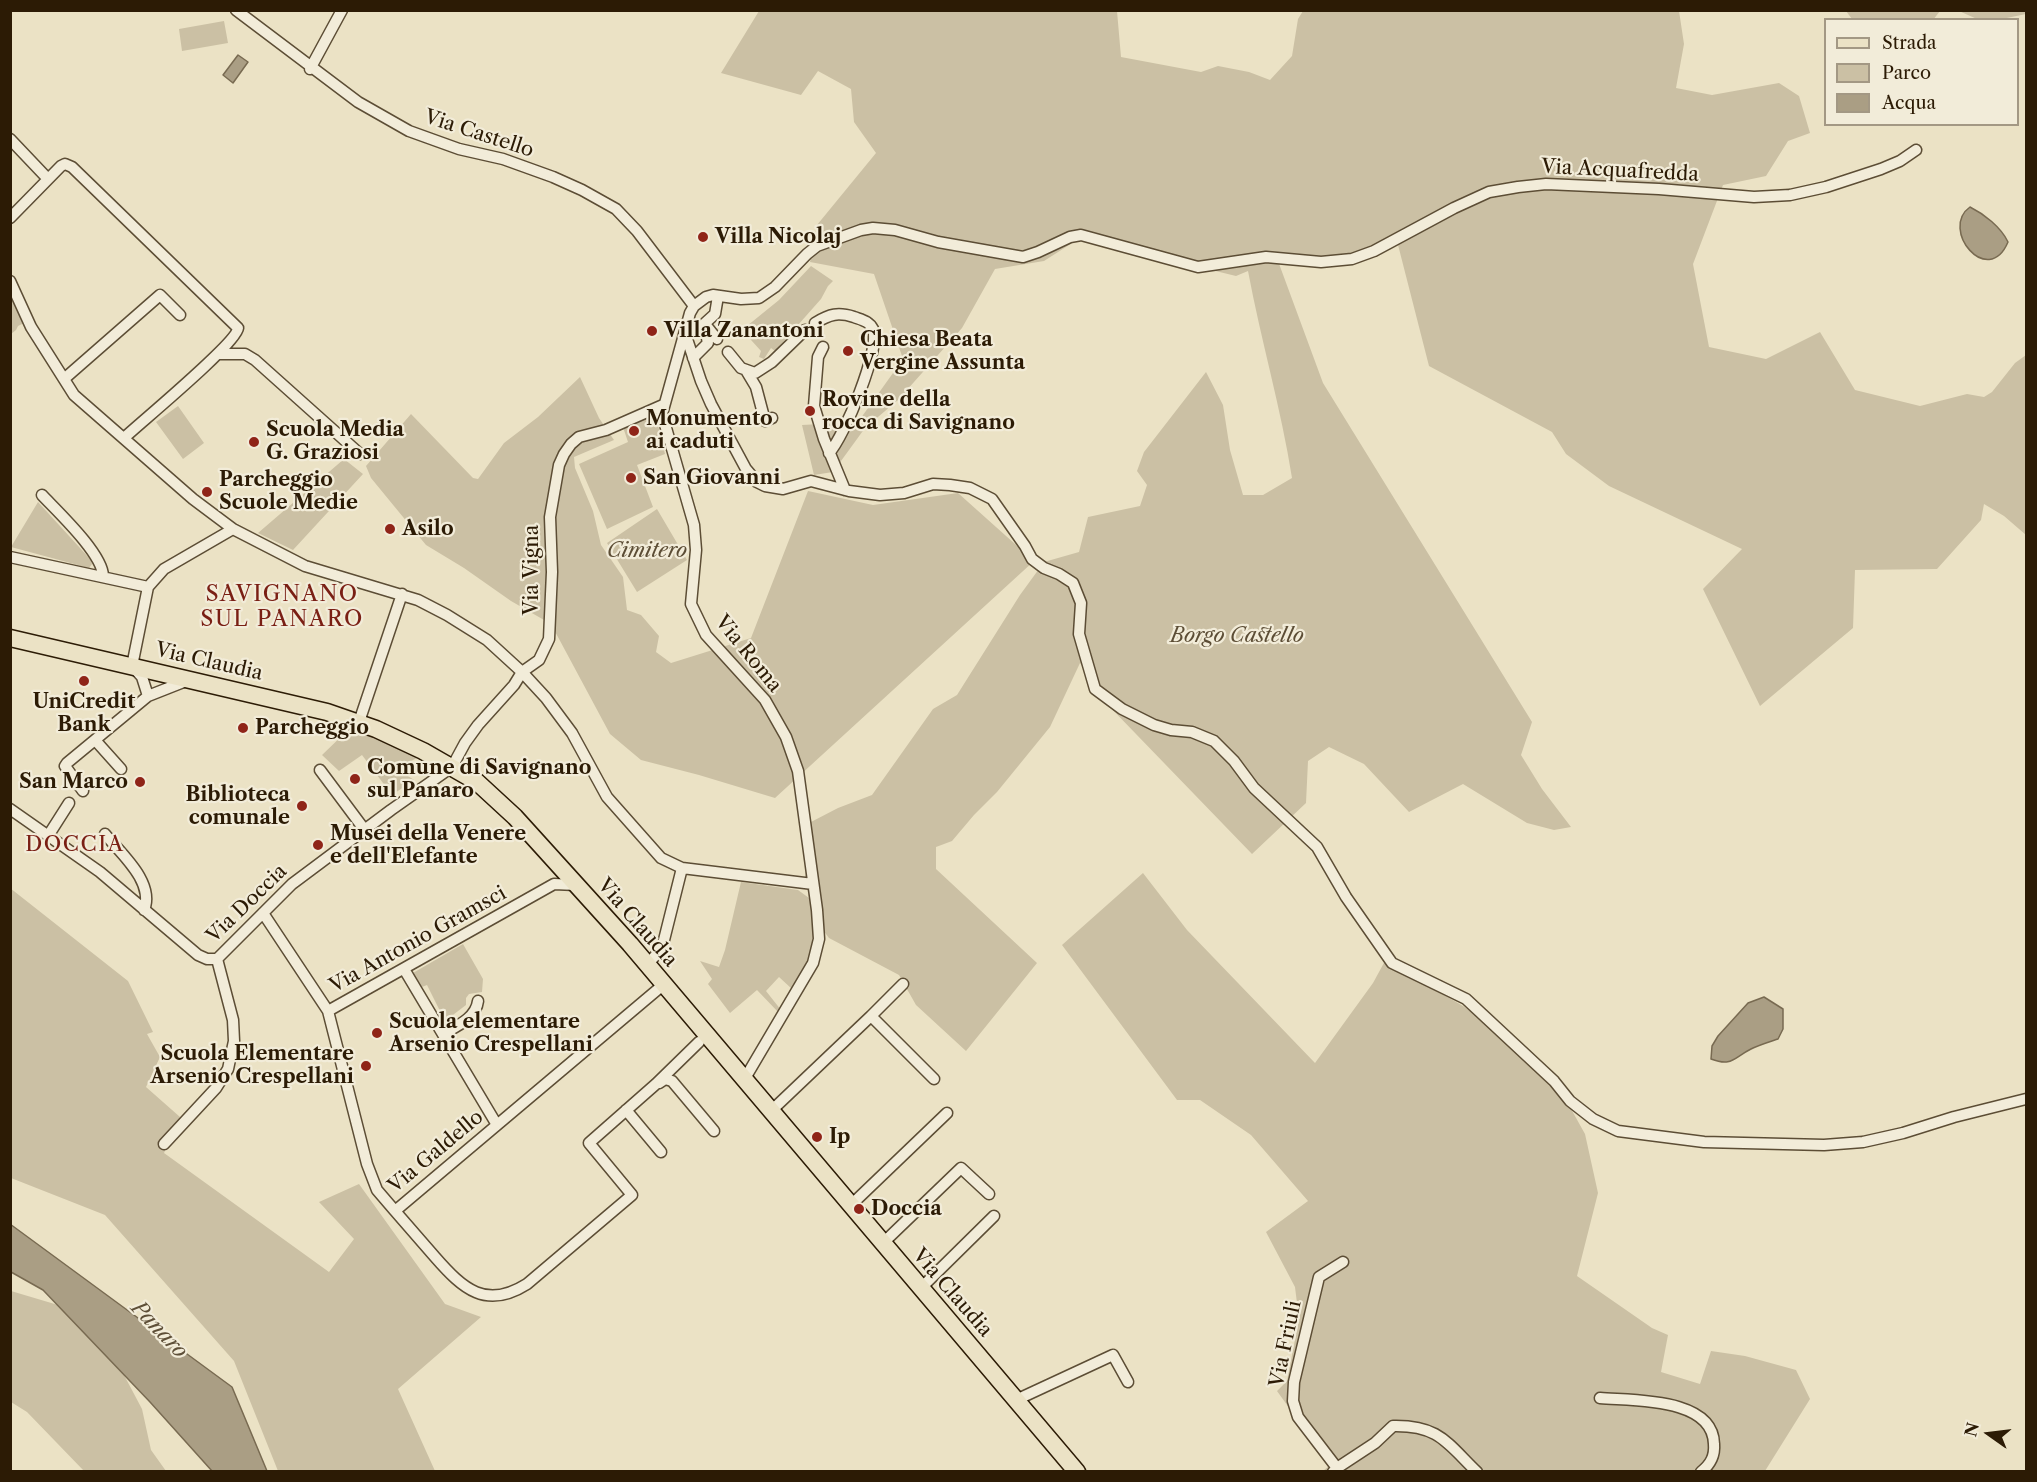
<!DOCTYPE html>
<style>
body{margin:0}
#map{position:relative;width:2037px;height:1482px;overflow:hidden;background:#ebe2c5;font-family:"Libre Caslon Text",serif}
canvas{display:block}
.frame{position:absolute;inset:0;border:12px solid #2c1b05;pointer-events:none}
.legend{position:absolute;left:1824px;top:18px;width:195px;height:108px;box-sizing:border-box;background:#f2ecd9;border:2px solid #a39884;margin:0;padding:8px 10px;list-style:none;font-size:18px;color:#2c1b05}
.legend li{display:flex;align-items:center;gap:12px;height:30px}
.legend b{width:30px;border:2px solid #a39884}
.north{position:absolute;left:1959px;top:1404px;width:60px;height:60px;-webkit-text-stroke:4px #f2ecd9;paint-order:stroke;rotate:284deg;font-size:16px;font-weight:700;line-height:24px;text-align:center;color:#2c1b05}
.north::after{content:'';display:block;margin:auto;width:21px;height:27px;background:#2c1b05;clip-path:polygon(50% 0,100% 100%,50% 72%,0 100%)}
</style>
<div id="map">
<canvas width="2037" height="1482"></canvas>
<div class="frame"></div>
<ul class="legend">
<li><b style="height:8px;background:#ebe2c5"></b>Strada</li>
<li><b style="height:16px;background:#cbc0a4"></b>Parco</li>
<li><b style="height:16px;background:#aa9e84"></b>Acqua</li>
</ul>
<div class="north">N</div>
</div>
<script>
const context = document.querySelector('canvas').getContext('2d');
context.lineJoin = 'round';
function fillPath(path, color) { context.fillStyle = color; context.fill(path, 'evenodd'); }
function strokePath(path, color, width, dash) { context.strokeStyle = color; context.lineWidth = width; context.lineCap = dash ? 'butt' : 'round'; context.setLineDash(dash || []); context.stroke(path); }
function write(font, color, halo, rows, align = 'center') {
  context.font = font + ' "Libre Caslon Text",serif'; context.lineWidth = 4.5; context.setLineDash([]); context.textBaseline = 'middle'; context.strokeStyle = halo; context.fillStyle = color; for (const [text, x, y, turn = 0] of rows) {
    context.save(); context.translate(x, y); context.rotate((+turn || 0) * Math.PI / 180); context.textAlign = isNaN(turn) ? turn : align; if (halo) context.strokeText(text, 0, 0); context.fillText(text, 0, 0); context.restore();
  }
}
fillPath(new Path2D(`
 M759 11H1117L1121 57 1201 72 1218 66 1249 72 1270 80 1292 56 1298 19 1303 11H1679L1684 44 1676 88 1712 95 1779 83 1799 96 1810 133 1788 141 1766 176 1723 185 1693 264 1709 347 1766 359 1820 332 1855 390 1920 406 1967 394 1984 397 1992 392 2015 363 2026 355V535L2004 516 1984 504 1981 520 1937 569 1855 570 1853 628 1760 706 1703 589 1742 549 1609 486 1566 454 1552 432 1429 366 1396 237 1350 264 1278 261 1323 383 1532 722 1521 755 1542 789 1571 827 1554 830 1527 823 1463 784 1409 812 1364 764 1329 747 1308 761 1306 803 1252 854 1107 704 1080 663 1050 727 997 792 974 815 952 841 936 847V869L1037 963 966 1051 916 1005 899 975 829 938 814 918 812 949 807 962 792 989 779 977 766 991 781 1010 779 1013 757 990 730 1013 708 984 712 979 700 961 719 967 725 950 741 882 798 890 809 898 805 877 811 822 838 808 872 795 933 709 957 695 1020 595 1044 562 1079 552 1088 517 1140 506 1147 485 1137 471 1144 452 1206 372 1223 405 1230 450 1243 495H1263L1292 478C1281 408 1261 341 1248 271L1236 276 1080 238 1044 261 995 269 962 328 898 400 865 428 833 472 814 475 802 425 858 422 903 359 874 274 810 262 817 225 876 153 854 122 851 89 818 71 801 95 721 73Z
 M1846 11H1940L1933 20 1852 19Z
 M1959 11H2026V14L2002 19H1977Z
 M224 21 228 43 182 51 179 29Z
 M811 266 833 281 828 286 821 299 775 351 771 348 764 359 759 357 761 351 742 330 779 300Z
 M10 273 24 307V323L18 326 16 330 11 334Z
 M580 377 599 418 614 440 574 457 575 468 593 511 601 545 623 577 627 610 641 615 659 636 656 652 671 663 751 638 808 491 873 505 958 493 1034 561 775 798 699 775 641 760 610 734 551 624 511 601 464 568 426 545 371 478 366 466 411 414 473 478 478 479 504 443 538 417Z
 M178 406 204 443 183 459 156 422Z
 M658 411 657 421 665 454 637 465 653 507 607 529 579 464 628 442 623 427Z
 M344 459 363 474 293 550 258 533Z
 M38 502 91 560 92 564 89 568 11 547Z
 M657 509 687 560 637 592 607 543Z
 M350 728 382 740 417 758 411 761 406 769 408 776 414 780 392 795 362 755 339 771 322 755Z
 M1143 873 1187 930 1315 1063 1373 983 1385 961 1463 1006 1551 1073 1585 1134 1598 1193 1577 1276 1652 1328 1668 1335 1661 1372 1700 1384 1711 1351 1745 1356 1796 1370 1810 1399 1765 1471H1323L1330 1465 1277 1391 1287 1381 1299 1319 1295 1287 1266 1232 1308 1201 1251 1135 1200 1100H1177L1062 945Z
 M10 888 128 981 153 1032 147 1034 160 1057 146 1087 180 1117 164 1153 329 1272 354 1239 319 1202 359 1184 445 1304 481 1317 398 1389 435 1471H278L234 1361 105 1215 11 1178Z
 M463 944 483 979 482 992 469 994 466 998V1005L445 1021 427 985 422 987 413 973Z
 M11 1291 58 1305 115 1358 142 1409 151 1450 166 1471H84L27 1412 11 1402Z`), '#cbc0a4');
const water = new Path2D(`
 M238 55 248 62 233 83 223 75Z
 M1970 207C1984 214 2001 227 2008 242 1988 289 1939 229 1970 207Z
 M1764 997 1783 1009V1029L1778 1039C1769 1042 1759 1045 1751 1049 1733 1058 1732 1067 1711 1059L1712 1046 1718 1036 1748 1003Z
 M10 1224 232 1387 267 1471H212L150 1402 43 1290 11 1272Z`);
fillPath(water, '#aa9e84');
strokePath(water, '#786a51', 1.5);
const street = new Path2D(`
 M236 10 358 102 409 131 459 149 503 159 553 177 582 190 616 209 637 231 694 306
 M310 69 342 10
 M10 139 48 179
 M10 218 61 166 65 164 72 167 238 328C237 343 141 422 124 438
 M10 281 31 327 74 395 193 499 233 529 305 566 418 600 447 615 487 640 522 672 546 698 572 733 607 797 661 858 682 868 813 884
 M815 323C830 314 838 312 854 317 862 320 869 321 873 329 881 349 844 437 829 453
 M705 324 717 339
 M685 333 701 381 711 404 746 469 757 482 765 486 783 489 811 481 849 491 880 495 904 493 933 484 950 485 970 488 992 499 1025 546 1032 559 1044 568 1059 574 1073 583 1081 603 1079 634 1095 689 1122 709 1154 725 1171 730 1192 732 1214 741 1234 761 1254 788 1317 847 1346 897 1392 963 1466 999 1554 1081 1570 1101 1593 1119 1618 1131 1704 1142 1824 1145 1863 1142 1903 1133 1954 1117 2026 1099
 M823 347 818 357 814 406 824 439 845 490
 M728 352 741 368 755 373 772 362 805 330
 M220 354H245L255 360 360 454
 M693 358 708 343 704 324 715 314 718 296
 M747 372 756 387 765 421 772 418
 M64 379 160 295 180 315
 M42 495C57 511 103 554 103 576
 M10 557 148 587
 M148 696 142 677 132 666 148 587 164 569 233 529
 M361 716 402 594
 M95 740 121 769
 M320 770 364 829
 M83 791 65 766 67 763 148 696 186 681
 M10 809 100 872 198 955 207 959H217L292 884 391 810 452 767 465 743 478 725 514 685 522 672 539 660 549 639 552 572 550 517 559 465 564 454 571 444 579 437 606 430 663 405
 M105 834C121 854 155 882 144 910
 M48 836 69 803
 M263 913 328 1011
 M647 965 662 948 682 868
 M404 969 497 1125
 M663 985 395 1211C408 1226 422 1242 435 1257 463 1289 486 1310 527 1284L632 1195 589 1143 656 1084 699 1042
 M871 1016 903 984
 M443 1034C457 1026 476 1018 478 1001
 M744 1080 813 963 819 939 817 910 798 771 786 737 765 700 706 635 691 604 696 550 694 525 662 414 690 313 694 306 706 297 713 295 741 299 759 298 775 287 807 254 817 246 861 230 873 228 895 230 938 242 1023 257 1038 252 1070 237 1081 235 1198 267 1266 257 1321 262 1352 259 1374 251 1454 208 1489 192 1518 187 1546 184 1659 189 1754 197 1790 195 1826 187 1881 169 1900 161 1916 150
 M659 1083 665 1079 672 1081 714 1131
 M626 1110 661 1152
 M770 1112 871 1016 934 1079
 M164 1144 216 1088 228 1069 234 1041 233 1020 217 959
 M850 1206 947 1113
 M395 1211 377 1190 367 1164 328 1011 554 884 576 885
 M882 1244 961 1168 989 1194
 M921 1288 994 1216
 M1600 1398C1632 1401 1713 1397 1714 1444 1715 1456 1711 1464 1701 1472
 M1016 1400 1113 1355 1128 1382
 M1337 1468 1375 1443 1393 1426C1439 1425 1447 1443 1477 1472
 M1333 1472 1337 1468 1298 1417 1293 1401 1294 1382 1319 1277 1343 1262`);
const primary = new Path2D(`
 M10 638 327 712 376 729 423 751 477 782 515 817 630 944 1077 1472`);
strokePath(street, '#5c4d35', 13);
strokePath(primary, '#2c1b05', 19);
strokePath(street, '#f2ecd9', 10);
strokePath(primary, '#ebe2c5', 16);
for (const [x, y, r, color] of [
 [703,237,6,"#8f2418"],
 [652,331,6,"#8f2418"],
 [848,351,6,"#8f2418"],
 [810,411,6,"#8f2418"],
 [634,431,6,"#8f2418"],
 [254,442,6,"#8f2418"],
 [631,478,6,"#8f2418"],
 [207,492,6,"#8f2418"],
 [390,529,6,"#8f2418"],
 [84,681,6,"#8f2418"],
 [243,728,6,"#8f2418"],
 [355,779,6,"#8f2418"],
 [140,782,6,"#8f2418"],
 [302,806,6,"#8f2418"],
 [318,845,6,"#8f2418"],
 [377,1033,6,"#8f2418"],
 [366,1066,6,"#8f2418"],
 [817,1137,6,"#8f2418"],
 [859,1209,6,"#8f2418"]
]) { const dot = new Path2D(); dot.arc(x, y, r, 0, 2 * Math.PI); context.fillStyle = color; context.fill(dot); strokePath(dot, '#f2ecd9', 2); }
write('20px', '#2c1b05', '#f2ecd9', [
 ["Via Castello",479,134,18],
 ["Via Acquafredda",1620,171,3],
 ["Via Vigna",532,570,-90],
 ["Via Roma",748,654,51],
 ["Via Claudia",209,662,13],
 ["Via Doccia",247,904,-44],
 ["Via Claudia",637,923,49],
 ["Via Antonio Gramsci",418,940,-29],
 ["Via Galdello",436,1152,-40],
 ["Via Claudia",952,1293,49],
 ["Via Friuli",1286,1344,-78]
]);
write('bold 20px', '#2c1b05', '#f2ecd9', [
 ["Villa Nicolaj",715,237],
 ["Villa Zanantoni",664,331],
 ["Chiesa Beata",860,340],
 ["Vergine Assunta",860,363],
 ["Rovine della",822,400],
 ["rocca di Savignano",822,423],
 ["Monumento",646,419],
 ["ai caduti",646,442],
 ["Scuola Media",266,430],
 ["G. Graziosi",266,453],
 ["San Giovanni",643,478],
 ["Parcheggio",219,480],
 ["Scuole Medie",219,503],
 ["Asilo",402,529],
 ["UniCredit",84,702,"center"],
 ["Bank",84,725,"center"],
 ["Parcheggio",255,728],
 ["Comune di Savignano",367,768],
 ["sul Panaro",367,791],
 ["San Marco",128,782,"right"],
 ["Biblioteca",290,795,"right"],
 ["comunale",290,818,"right"],
 ["Musei della Venere",330,834],
 ["e dell'Elefante",330,857],
 ["Scuola elementare",389,1022],
 ["Arsenio Crespellani",389,1045],
 ["Scuola Elementare",354,1054,"right"],
 ["Arsenio Crespellani",354,1077,"right"],
 ["Ip",829,1137],
 ["Doccia",871,1209]
], 'left');
write('italic 20px', '#5c4d35', '#f2ecd9', [
 ["Cimitero",647,551],
 ["Borgo Castello",1237,636]
]);
context.letterSpacing = '1.5px';
write('21px', '#7a1f14', '#f2ecd9', [
 ["DOCCIA",75,845]
]);
context.letterSpacing = '0px';
write('italic 21px', '#5e4f38', '#f2ecd9', [
 ["Panaro",159,1330,46]
]);
context.letterSpacing = '1.5px';
write('22px', '#7a1f14', '#f2ecd9', [
 ["SAVIGNANO",282,595],
 ["SUL PANARO",282,620]
]);
context.letterSpacing = '0px';
</script>
